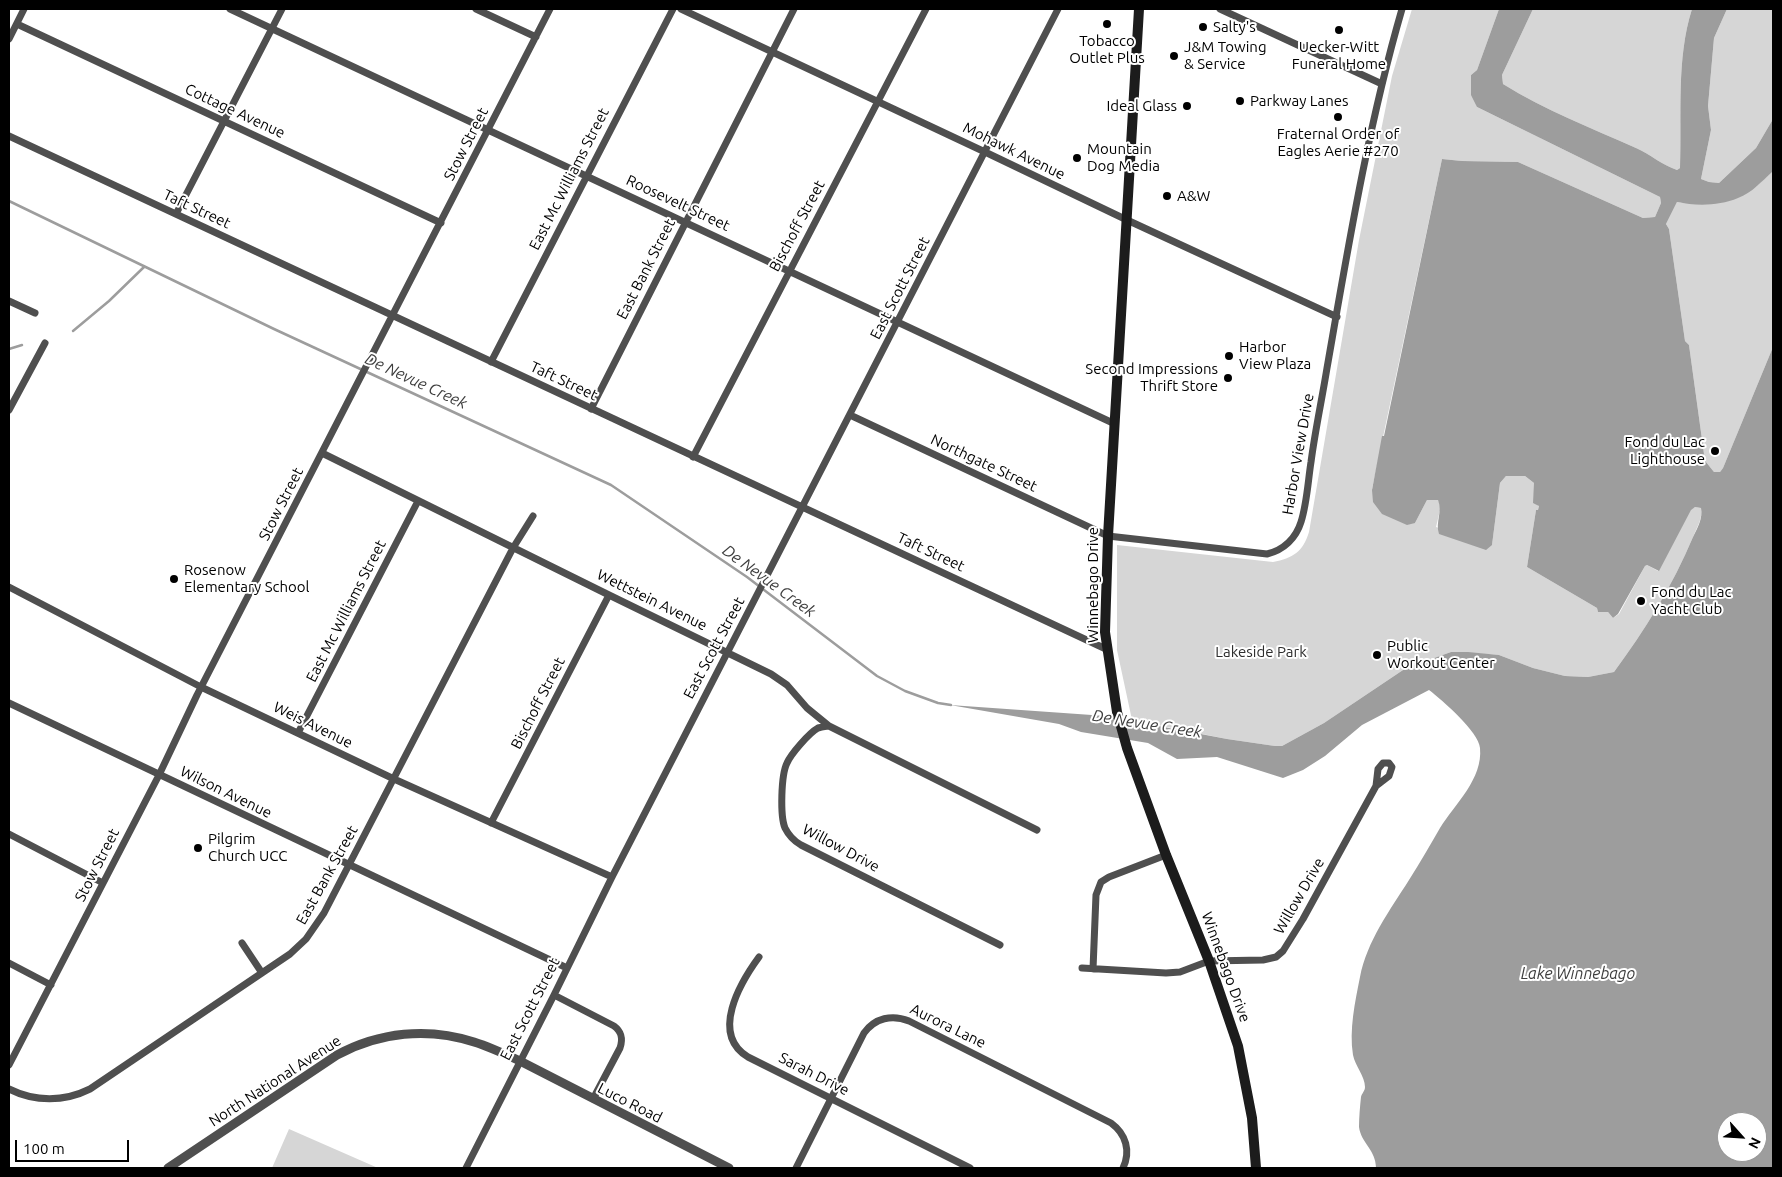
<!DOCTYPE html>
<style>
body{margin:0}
#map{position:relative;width:1782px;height:1177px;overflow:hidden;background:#fff;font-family:Ubuntu,sans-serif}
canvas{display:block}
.frame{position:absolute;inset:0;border:10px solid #000;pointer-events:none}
.north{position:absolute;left:1717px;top:1112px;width:50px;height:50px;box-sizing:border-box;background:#fff;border:1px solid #999;border-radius:50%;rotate:116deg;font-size:14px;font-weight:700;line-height:20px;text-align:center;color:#000}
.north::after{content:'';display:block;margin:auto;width:18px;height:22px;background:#000;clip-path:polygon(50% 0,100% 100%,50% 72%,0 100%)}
.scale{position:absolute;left:15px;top:1140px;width:114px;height:22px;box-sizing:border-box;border:2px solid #000;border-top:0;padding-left:6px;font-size:15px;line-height:18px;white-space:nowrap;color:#000;-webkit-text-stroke:4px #fff;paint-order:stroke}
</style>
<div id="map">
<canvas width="1782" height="1177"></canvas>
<div class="frame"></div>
<div class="north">N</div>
<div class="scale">100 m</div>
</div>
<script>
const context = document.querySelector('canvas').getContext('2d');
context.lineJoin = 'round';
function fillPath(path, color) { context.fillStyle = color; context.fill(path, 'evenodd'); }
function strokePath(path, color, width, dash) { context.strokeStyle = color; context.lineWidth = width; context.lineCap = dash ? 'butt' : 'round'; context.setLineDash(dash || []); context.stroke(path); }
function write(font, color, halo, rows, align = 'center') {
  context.font = font + ' Ubuntu,sans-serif'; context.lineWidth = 4; context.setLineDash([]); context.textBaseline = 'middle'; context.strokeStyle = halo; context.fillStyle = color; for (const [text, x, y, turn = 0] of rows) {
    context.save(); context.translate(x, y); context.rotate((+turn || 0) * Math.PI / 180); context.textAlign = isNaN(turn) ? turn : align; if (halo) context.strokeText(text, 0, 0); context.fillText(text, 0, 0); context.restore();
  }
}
fillPath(new Path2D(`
 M1412 9H1499L1477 70 1471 75 1477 107 1660 197 1661 203 1655 217 1643 218 1518 162 1462 161 1442 159 1372 489 1415 523 1427 500H1438L1441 506 1436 527 1492 545 1500 483 1506 476H1525L1534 483 1537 504 1539 506 1538 510H1536L1527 567 1597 608 1598 612H1608L1613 618 1619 614 1645 566 1647 565 1658 571 1691 509 1695 507 1701 508C1703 518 1697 527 1693 537 1673 585 1645 630 1614 672L1588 677 1565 676 1533 668 1499 655 1451 652 1406 668 1324 723 1282 746H1275L1227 739 1132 720 1117 650V545L1273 562C1293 558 1303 552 1309 532L1359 240 1392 76Z
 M1533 9H1692C1676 59 1682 116 1680 168L1677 170C1662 165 1650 154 1636 148 1591 128 1545 110 1503 84L1502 75Z
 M1727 9H1773V119L1756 148 1719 183 1709 182 1701 179 1711 130 1708 106 1714 38Z
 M1773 170V347L1723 468 1720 472H1714L1706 462 1704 454 1689 345 1685 341 1669 229 1666 224 1677 202 1683 203 1756 187Z
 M289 1129 378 1168H272Z`), '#d6d6d6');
fillPath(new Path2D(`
 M1499 9H1533L1502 75 1503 84C1545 110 1591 128 1636 148 1650 154 1662 165 1677 170L1680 168C1682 116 1676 59 1692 9H1727L1714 38 1708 106 1711 130 1701 179 1709 182 1719 183 1756 148 1773 119V170L1772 172C1762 181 1752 193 1738 198 1719 206 1696 206 1677 202L1666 224 1669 229 1685 341 1689 345 1704 454 1706 462 1714 472H1720L1723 468 1773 347V1168H1376C1376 1150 1361 1143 1359 1127 1359 1118 1360 1106 1361 1097 1362 1093 1365 1091 1365 1087 1365 1076 1355 1066 1353 1055 1349 1030 1355 1002 1360 977 1367 941 1390 910 1409 880 1420 863 1430 845 1440 828 1455 804 1483 779 1480 748 1479 732 1442 700 1429 690L1362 725 1325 756 1303 770 1283 778 1217 757 1177 759 1148 743 1081 732 1059 724 950 705 1106 716 1227 739 1275 746H1282L1324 723 1406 668 1451 652H1468L1499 655 1533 668 1565 676 1588 677 1614 672C1645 630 1673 585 1693 537 1698 527 1703 518 1701 508L1695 507 1691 510 1659 571 1647 565 1645 566 1618 614 1613 618 1608 612H1598L1597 608 1527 567 1536 510H1538L1539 506 1533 503 1534 483 1525 476H1506L1500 483 1492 545 1486 550 1439 534C1435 522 1443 512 1438 500H1427L1415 523 1407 525 1382 514 1373 502 1372 490 1382 436H1384L1442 159 1462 161 1518 162 1643 218 1655 217 1661 203 1660 197 1477 107 1471 95V75L1477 70ZM1727 1122H1757V1152H1727Z`), '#9d9d9d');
strokePath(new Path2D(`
 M9 201 274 329 611 485 747 577 877 676 905 691 938 703 951 705
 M73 331 109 301 144 267
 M9 349 22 345`), '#9d9d9d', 2.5);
strokePath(new Path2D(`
 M230 9 1115 424
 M476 9 536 37
 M681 9 985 152 1127 220 1337 317
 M1220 9 1382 84
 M17 24 441 223
 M9 39 24 9
 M9 136 1108 650
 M176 214 282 9
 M9 301 35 313
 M491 362 673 9
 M591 409 794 9
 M9 410 45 343
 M850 415 1108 536 1267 554C1284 550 1296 538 1301 522 1307 503 1308 481 1311 462 1315 431 1322 399 1327 368 1348 248 1368 126 1402 9
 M322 453 609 595 771 674 787 685 807 708 829 726 1037 830
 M693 457 926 9
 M9 587 201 687 394 779 612 877
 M9 703 567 968
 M829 726C826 726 822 727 818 728 809 733 791 754 787 763 781 775 780 816 785 828 789 836 794 841 801 845L1000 945
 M298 733 418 501
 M491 823 609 595
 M9 834 103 883
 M242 943 262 973
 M759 957C740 983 710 1034 748 1057L970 1168
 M9 963 51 985
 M1082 968 1166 973 1180 972 1209 961 1263 960 1276 957 1283 951 1303 919 1376 786 1378 769 1383 763H1389L1392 767 1389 776 1376 786
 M1093 969 1096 895 1101 882 1109 877 1166 855
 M554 995 614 1026C622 1032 623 1039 620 1048L593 1099
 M9 1065 159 775 197 695 550 9
 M9 1089C35 1102 64 1102 90 1089L290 954 306 939 324 913 513 548 533 516
 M466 1168 554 995 612 877 1058 9
 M796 1168 864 1033C875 1018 892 1014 909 1021L1111 1123C1126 1134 1131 1151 1123 1168`), '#4f4f4f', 7);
strokePath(new Path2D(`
 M168 1168 337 1055C379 1032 428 1027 474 1042 490 1047 505 1054 520 1061L729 1168`), '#4f4f4f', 9);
strokePath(new Path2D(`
 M1139 9 1108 536 1105 632 1117 712 1127 748 1166 855 1209 961 1238 1046 1252 1118 1256 1168`), '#1c1c1c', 10);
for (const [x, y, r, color] of [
 [1107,24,5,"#000"],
 [1203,27,5,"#000"],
 [1339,30,5,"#000"],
 [1174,56,5,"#000"],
 [1240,101,5,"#000"],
 [1187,106,5,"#000"],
 [1338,117,5,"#000"],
 [1077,158,5,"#000"],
 [1167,196,5,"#000"],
 [1229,356,5,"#000"],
 [1228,378,5,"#000"],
 [1715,451,5,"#000"],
 [174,579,5,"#000"],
 [1641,601,5,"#000"],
 [1377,655,5,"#000"],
 [198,848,5,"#000"]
]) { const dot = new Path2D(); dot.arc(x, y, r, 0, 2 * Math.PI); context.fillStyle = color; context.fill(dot); strokePath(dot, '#fff', 2); }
write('15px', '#000', '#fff', [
 ["Salty's",1213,27],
 ["Tobacco",1107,41,"center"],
 ["Outlet Plus",1107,58,"center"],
 ["J&M Towing",1184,47],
 ["& Service",1184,64],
 ["Uecker-Witt",1339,47,"center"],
 ["Funeral Home",1339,64,"center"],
 ["Parkway Lanes",1250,101],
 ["Ideal Glass",1177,106,"right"],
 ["Fraternal Order of",1338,134,"center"],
 ["Eagles Aerie #270",1338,151,"center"],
 ["Mountain",1087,149],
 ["Dog Media",1087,166],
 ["A&W",1177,196],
 ["Harbor",1239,347],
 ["View Plaza",1239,364],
 ["Second Impressions",1218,369,"right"],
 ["Thrift Store",1218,386,"right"],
 ["Fond du Lac",1705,442,"right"],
 ["Lighthouse",1705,459,"right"],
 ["Rosenow",184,570],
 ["Elementary School",184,587],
 ["Fond du Lac",1651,592],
 ["Yacht Club",1651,609],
 ["Public",1387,646],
 ["Workout Center",1387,663],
 ["Pilgrim",208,839],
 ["Church UCC",208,856]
], 'left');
write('15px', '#000', '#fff', [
 ["Cottage Avenue",235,111,25],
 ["Stow Street",466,144,-63],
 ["Mohawk Avenue",1014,151,26],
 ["East Mc Williams Street",569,179,-63],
 ["Roosevelt Street",678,203,25],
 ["Taft Street",197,209,25],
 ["Bischoff Street",797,226,-62],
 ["East Bank Street",646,269,-63],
 ["East Scott Street",900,288,-63],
 ["Taft Street",564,381,25],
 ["Harbor View Drive",1298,454,-80],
 ["Northgate Street",984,463,25],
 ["Stow Street",281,504,-63],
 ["Taft Street",931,552,25],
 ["Winnebago Drive",1093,585,-90],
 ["Wettstein Avenue",652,600,26],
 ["East Mc Williams Street",346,611,-63],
 ["East Scott Street",714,648,-62],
 ["Bischoff Street",538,703,-63],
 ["Weis Avenue",313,725,26],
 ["Wilson Avenue",226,792,26],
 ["Willow Drive",841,848,28],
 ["Stow Street",97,865,-63],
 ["East Bank Street",327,875,-61],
 ["Willow Drive",1299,896,-60],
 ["Winnebago Drive",1226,967,70],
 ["East Scott Street",530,1009,-63],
 ["Aurora Lane",948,1026,26],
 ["Sarah Drive",814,1074,27],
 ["North National Avenue",275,1081,-33],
 ["Luco Road",630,1103,27]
]);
write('15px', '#2d2d2d', '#fff', [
 ["Lakeside Park",1261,652]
]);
write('italic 16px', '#3e3e3e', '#fff', [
 ["De Nevue Creek",416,381,25],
 ["De Nevue Creek",769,581,36],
 ["De Nevue Creek",1147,724,9],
 ["Lake Winnebago",1578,974]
]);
</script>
